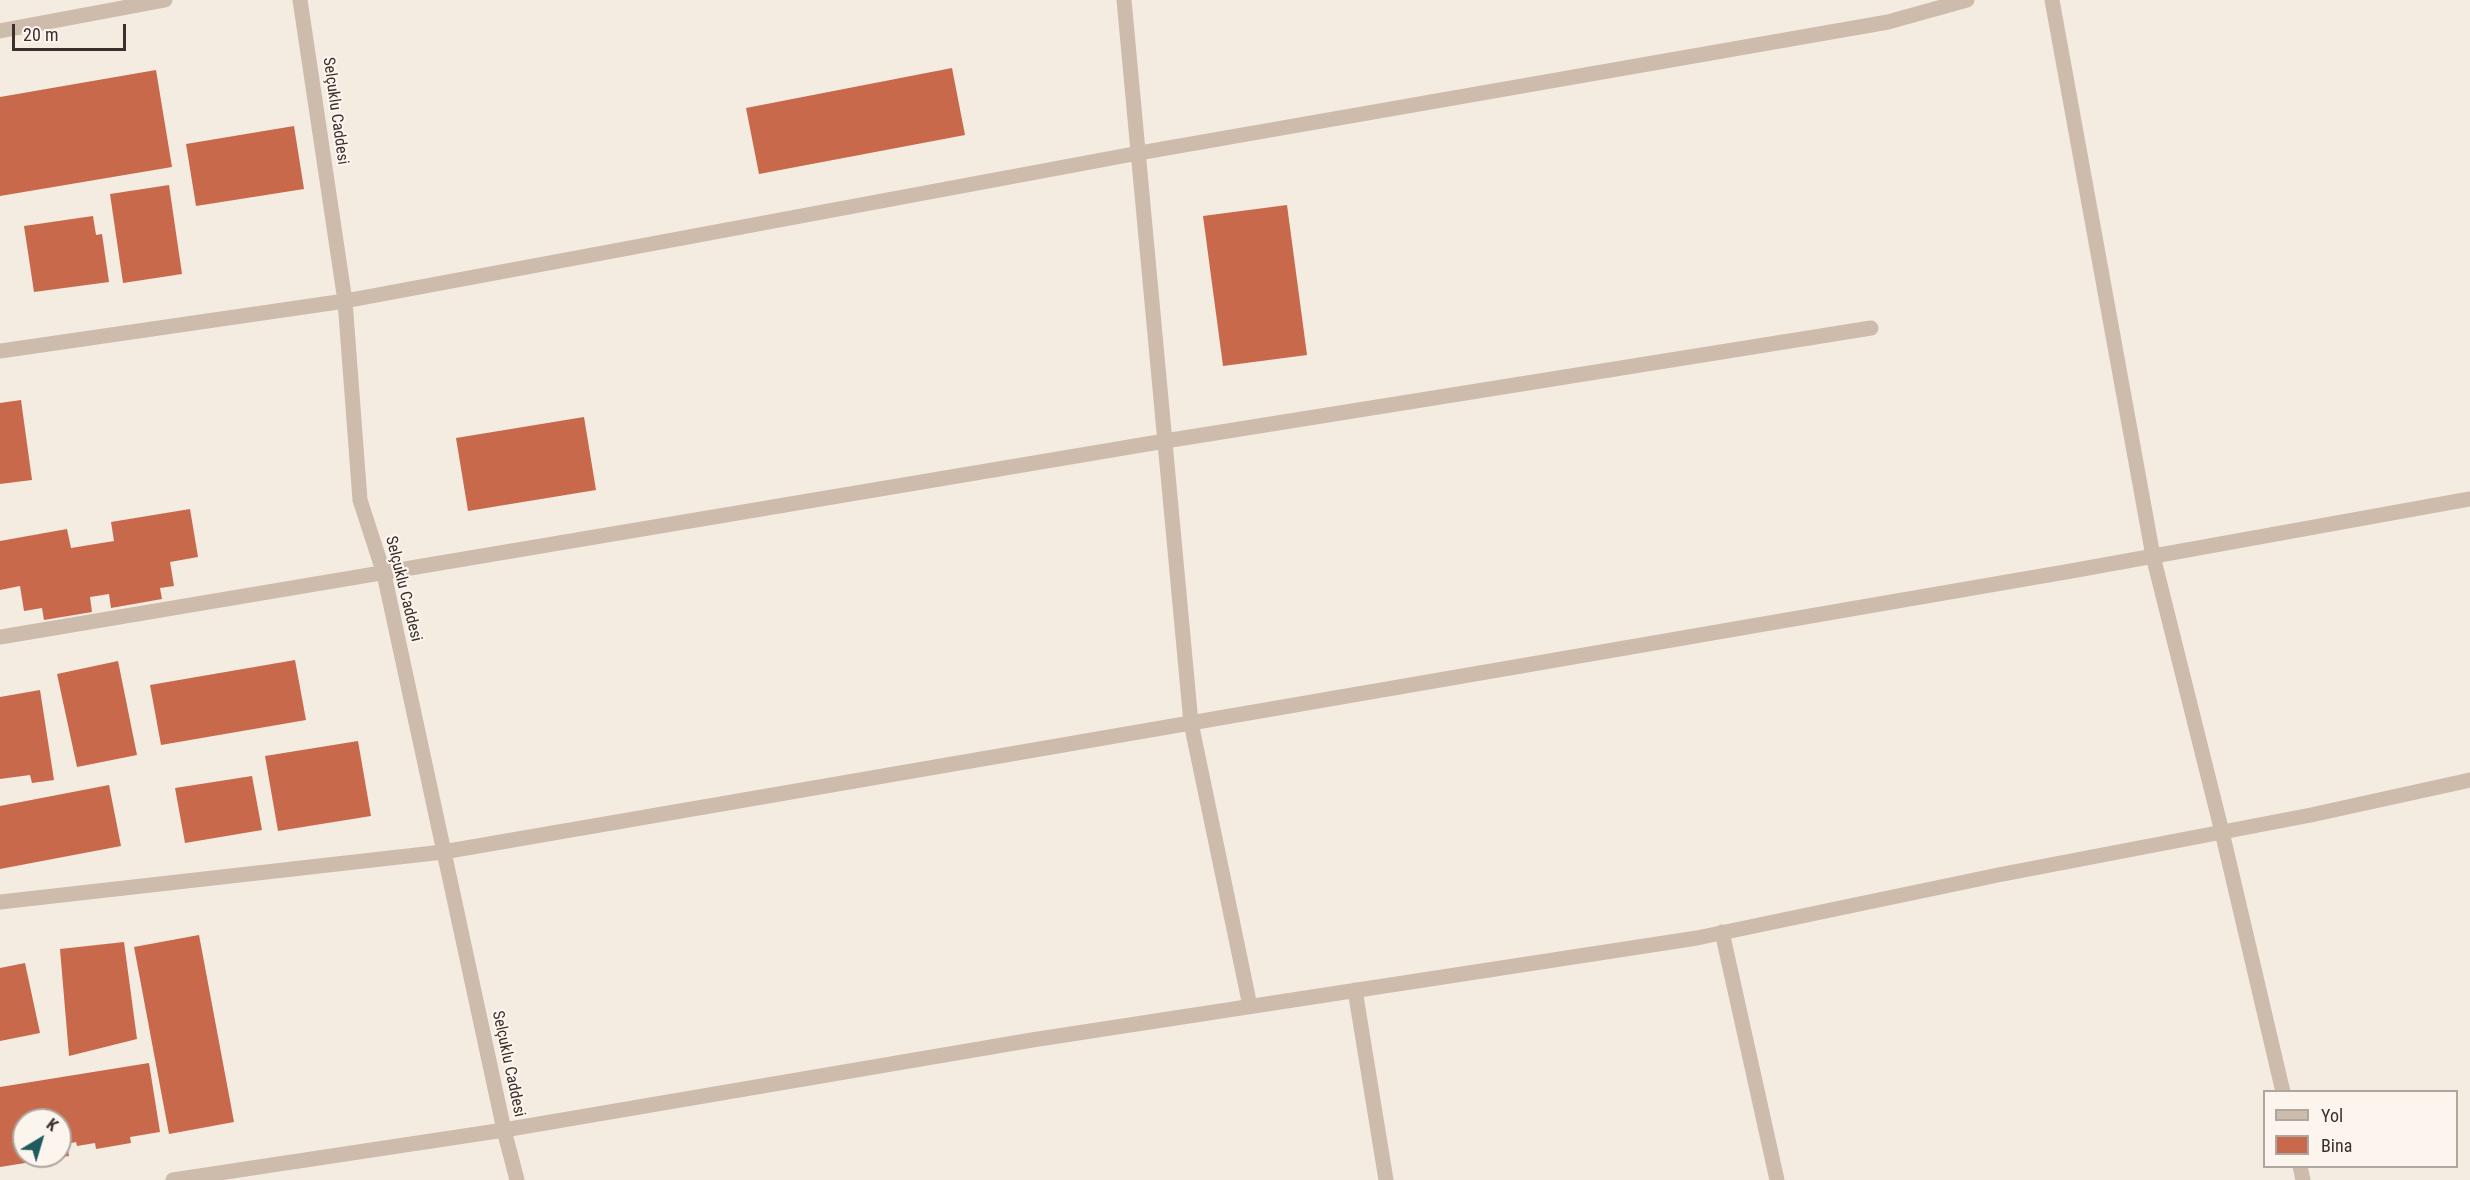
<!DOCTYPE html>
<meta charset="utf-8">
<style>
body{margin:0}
#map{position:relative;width:2470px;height:1180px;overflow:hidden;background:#f4ebe1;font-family:"Roboto Condensed",sans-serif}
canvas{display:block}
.legend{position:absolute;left:2263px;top:1090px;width:195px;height:78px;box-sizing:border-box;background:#fbf5ee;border:2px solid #aea6a0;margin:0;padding:8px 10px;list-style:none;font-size:18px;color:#3b302b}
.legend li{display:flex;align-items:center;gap:12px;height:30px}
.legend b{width:30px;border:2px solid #aea6a0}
.north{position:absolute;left:12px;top:1108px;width:60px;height:60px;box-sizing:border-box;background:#fbf5ee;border:2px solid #aea6a0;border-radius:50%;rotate:38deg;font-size:16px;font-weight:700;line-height:24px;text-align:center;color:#3b302b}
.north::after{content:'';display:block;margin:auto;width:21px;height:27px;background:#1f5a5e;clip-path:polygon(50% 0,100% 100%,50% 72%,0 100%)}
.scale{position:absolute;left:12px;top:24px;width:114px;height:27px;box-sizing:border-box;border:3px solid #3b302b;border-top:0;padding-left:8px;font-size:18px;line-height:21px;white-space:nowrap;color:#3b302b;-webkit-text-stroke:4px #fbf5ee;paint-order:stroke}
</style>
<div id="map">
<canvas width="2470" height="1180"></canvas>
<ul class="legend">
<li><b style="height:8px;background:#cdbbac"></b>Yol</li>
<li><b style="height:16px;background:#c8694b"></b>Bina</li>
</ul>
<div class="north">K</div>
<div class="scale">20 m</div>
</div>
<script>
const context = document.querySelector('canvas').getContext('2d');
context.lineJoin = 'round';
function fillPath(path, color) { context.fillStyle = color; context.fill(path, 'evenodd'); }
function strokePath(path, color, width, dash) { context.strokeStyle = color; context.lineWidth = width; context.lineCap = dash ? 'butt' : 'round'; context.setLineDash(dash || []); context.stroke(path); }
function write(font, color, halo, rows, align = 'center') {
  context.font = font + ' "Roboto Condensed",sans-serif'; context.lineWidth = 4.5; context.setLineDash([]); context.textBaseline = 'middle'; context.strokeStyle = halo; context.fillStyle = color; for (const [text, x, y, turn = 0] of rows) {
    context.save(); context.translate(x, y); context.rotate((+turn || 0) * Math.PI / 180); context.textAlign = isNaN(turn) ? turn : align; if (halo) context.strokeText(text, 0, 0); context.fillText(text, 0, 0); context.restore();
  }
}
fillPath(new Path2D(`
 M952 68 965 135 759 174 746 108Z
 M156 70 172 167 0 196V97Z
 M294 126 304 189 196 206 186 144Z
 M169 185 182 274 123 283 110 194Z
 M1287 205 1307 355 1223 366 1203 216Z
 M93 216 96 235 102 234 109 282 34 292 24 226Z
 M21 400 32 480 0 484V403Z
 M584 417 596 490 468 511 456 438Z
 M190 509 198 557 170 562 174 586 160 588 162 599 111 608 109 594 90 597 92 612 44 620 42 608 24 611 20 586 0 590V541L67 529 71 548 114 541 111 522Z
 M295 660 306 720 161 745 150 685Z
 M118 661 137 755 77 767 57 674Z
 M40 690 54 780 32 783 30 775 0 779V697Z
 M358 741 371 816 278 831 265 756Z
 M252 776 262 830 185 843 175 788Z
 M109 785 121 846 0 869V806Z
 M199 935 234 1122 169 1134 134 947Z
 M124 942 137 1039 69 1056 60 949Z
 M25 963 40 1033 0 1041V968Z
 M149 1063 160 1132 130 1137 131 1143 96 1149 95 1143 77 1146 76 1142 67 1144 69 1156 0 1167V1087ZM24 1120H60V1156H24Z`), '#c8694b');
strokePath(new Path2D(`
 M300 0 345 301 360 500 384 574 504 1130 517 1180
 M1124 0 1191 723 1250 1006
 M2052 0 2153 556 2222 832 2283 1092
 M0 31 165 0
 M0 351 345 301 1139 153 1888 22 1967 0
 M0 637 1165 441 1871 328
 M0 902 443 852 2071 571 2470 499
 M1722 932 1777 1180
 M1355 990 1386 1180
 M2300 1166 2303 1180
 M173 1180 504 1130 1032 1040 1697 938 1998 875 2311 815 2470 780`), '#cdbbac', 15);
write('16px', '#3b302b', '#fbf5ee', [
 ["Selçuklu Caddesi",335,111,82],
 ["Selçuklu Caddesi",403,589,76],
 ["Selçuklu Caddesi",508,1064,78]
]);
</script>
